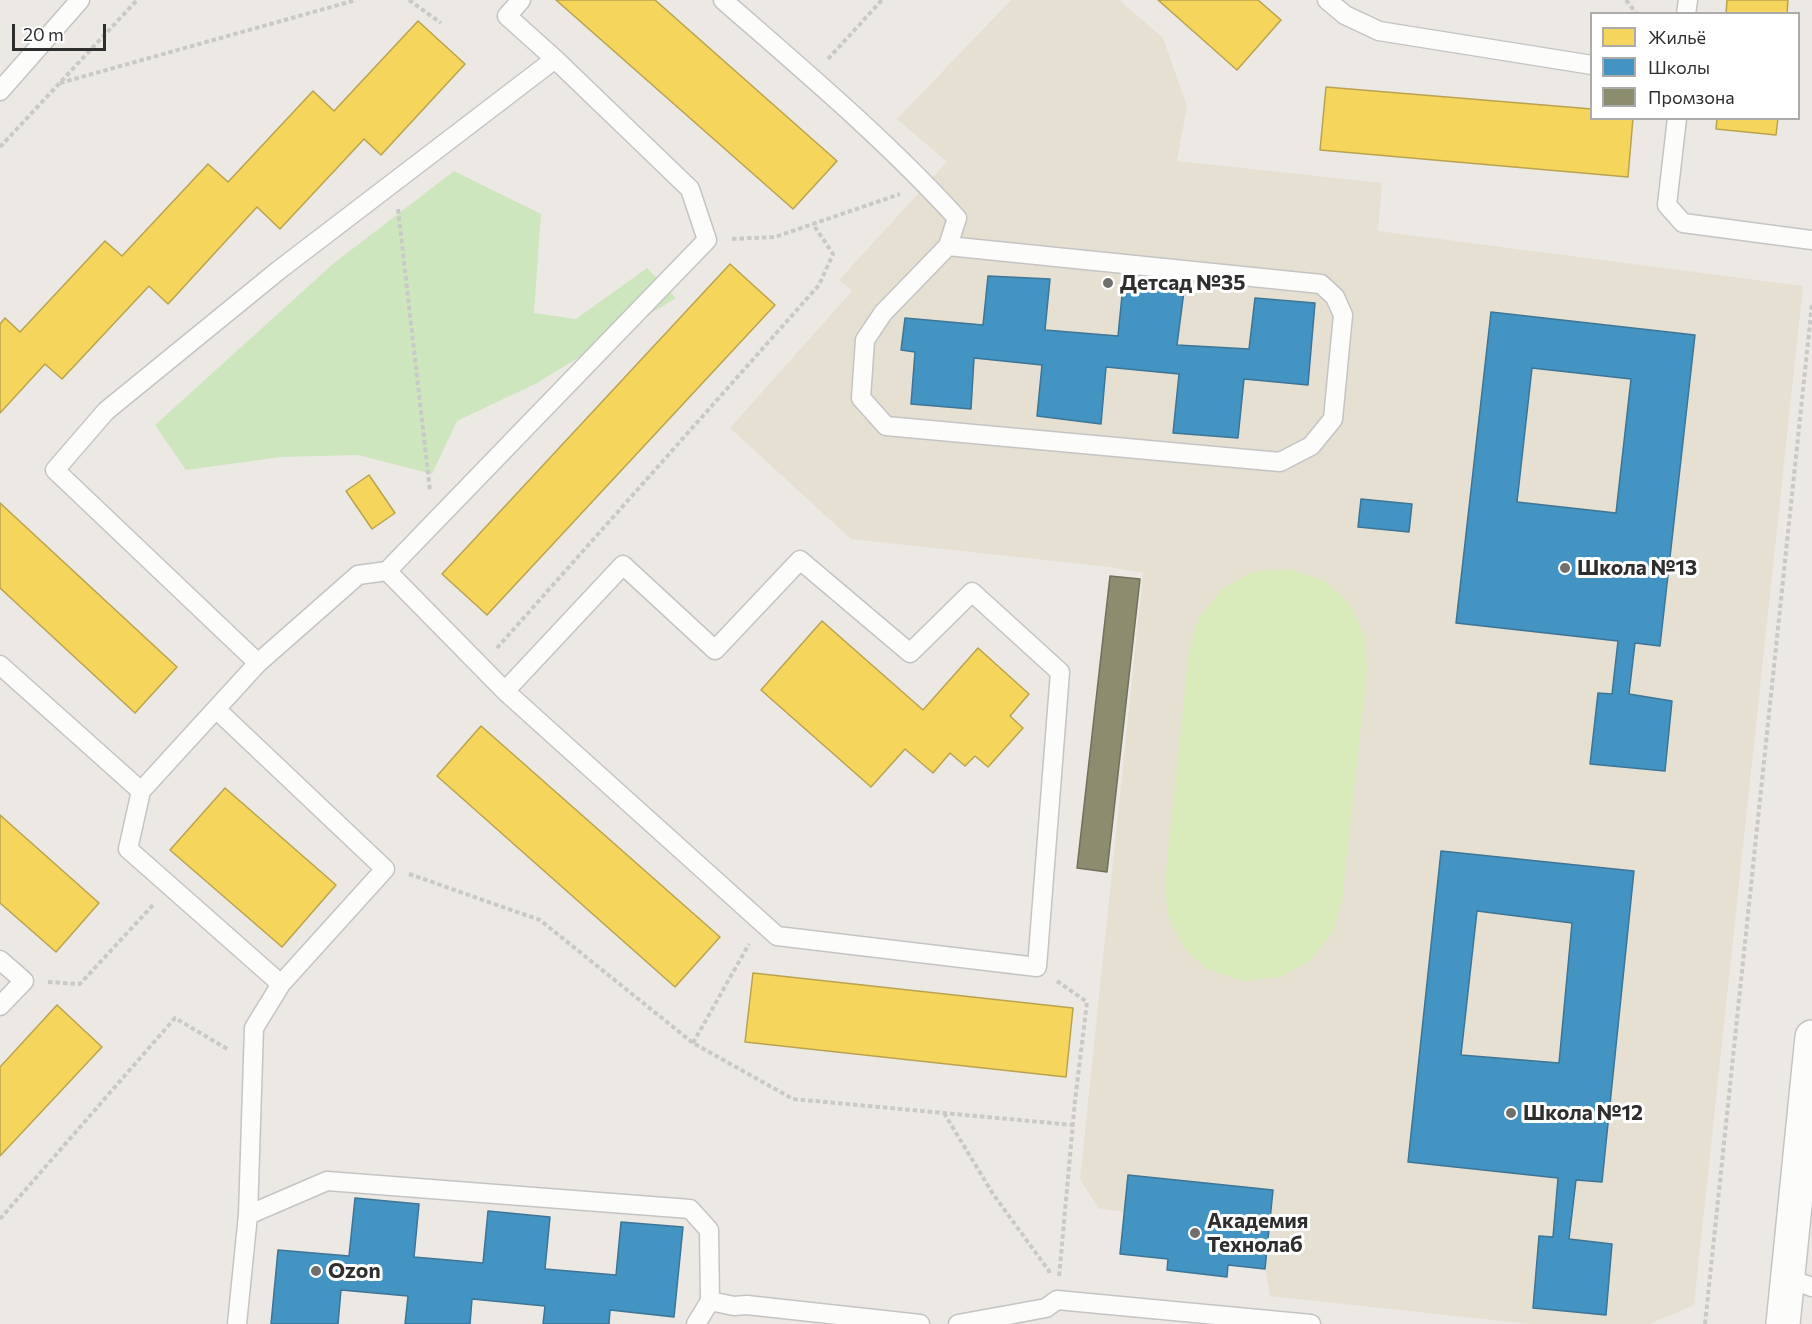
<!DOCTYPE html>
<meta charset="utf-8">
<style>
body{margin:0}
#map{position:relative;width:1812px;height:1324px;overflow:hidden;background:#ece8e4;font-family:Commissioner,sans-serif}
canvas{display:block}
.legend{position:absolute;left:1590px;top:12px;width:210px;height:108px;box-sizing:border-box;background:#fff;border:2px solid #ababab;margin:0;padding:8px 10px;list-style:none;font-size:18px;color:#2e2e2e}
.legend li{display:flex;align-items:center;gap:12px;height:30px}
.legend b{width:30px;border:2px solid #ababab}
.scale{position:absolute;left:12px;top:24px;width:94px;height:27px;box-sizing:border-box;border:3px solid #2e2e2e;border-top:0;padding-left:8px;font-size:18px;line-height:21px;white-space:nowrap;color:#2e2e2e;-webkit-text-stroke:4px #fff;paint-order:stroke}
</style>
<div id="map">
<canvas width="1812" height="1324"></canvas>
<ul class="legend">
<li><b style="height:16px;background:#f6d55c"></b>Жильё</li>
<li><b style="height:16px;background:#4393c3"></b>Школы</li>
<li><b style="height:16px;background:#8c8c6e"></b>Промзона</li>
</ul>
<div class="scale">20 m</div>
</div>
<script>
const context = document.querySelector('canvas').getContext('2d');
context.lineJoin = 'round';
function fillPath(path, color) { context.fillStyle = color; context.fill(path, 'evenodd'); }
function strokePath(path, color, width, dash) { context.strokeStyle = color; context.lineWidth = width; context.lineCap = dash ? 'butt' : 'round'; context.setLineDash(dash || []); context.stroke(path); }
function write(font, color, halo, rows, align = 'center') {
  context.font = font + ' Commissioner,sans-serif'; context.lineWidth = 6; context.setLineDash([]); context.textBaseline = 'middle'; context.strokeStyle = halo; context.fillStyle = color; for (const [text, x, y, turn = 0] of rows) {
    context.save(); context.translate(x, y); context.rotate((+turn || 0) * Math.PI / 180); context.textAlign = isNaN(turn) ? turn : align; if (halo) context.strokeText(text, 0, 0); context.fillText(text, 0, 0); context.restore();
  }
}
fillPath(new Path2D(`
 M1011 0H1119L1163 38 1187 106 1177 161 1382 183 1378 231 1803 286 1694 1305 1650 1324H1529L1270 1296 1265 1269 1124 1212 1098 1208 1080 1179 1143 573 1109 567 851 539 730 428 852 291 839 280 947 162 897 119Z`), '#e6e0d3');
fillPath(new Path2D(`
 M454 171 541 214 534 313 576 319 647 268 676 298 537 383 457 421 432 474 358 455 281 457 186 470 155 425 334 263Z`), '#cee6be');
fillPath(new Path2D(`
 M1289 569 1325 581 1349 603 1365 637 1367 670 1342 900 1333 932 1310 961 1280 977 1243 981 1207 969 1183 947 1167 913 1165 880 1189 650 1199 617 1222 589 1252 572Z`), '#d9eabb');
const homes = new Path2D(`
 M556 0H655L837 161 793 209Z
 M1158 0H1258L1281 20 1237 70Z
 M1727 0H1788L1787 14H1726Z
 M418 21 465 64 381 155 364 139 280 229 257 207 168 304 149 286 62 379 45 364 0 413V324L5 318 20 332 105 241 122 256 208 164 228 182 313 91 334 111Z
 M1326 87 1592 109V118H1633L1628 177 1320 150Z
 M1717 118H1778L1776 135 1716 129Z
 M730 264 775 305 487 615 442 574Z
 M369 475 395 513 372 529 346 491Z
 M0 503 177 667 135 713 0 588Z
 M822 621 923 710 978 648 1029 694 1010 716 1023 728 988 767 975 756 965 766 950 753 933 773 905 749 871 787 761 690Z
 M481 726 720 937 675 987 437 776Z
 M225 788 336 885 282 947 170 850Z
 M0 815 99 903 56 952 0 903Z
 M753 973 1073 1008 1066 1077 745 1042Z
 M57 1005 102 1047 0 1156V1067Z`);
fillPath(homes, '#f6d55c');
strokePath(homes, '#baa34e', 1.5);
const schools = new Path2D(`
 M988 276 1050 279 1045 330 1118 336 1123 285 1184 291 1177 345 1249 349 1255 298 1315 303 1308 385 1244 379 1238 438 1173 433 1179 374 1106 367 1101 424 1037 416 1042 365 974 358 971 409 911 404 915 352 901 350 905 318 983 325Z
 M1491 312 1695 335 1660 646 1635 643 1629 694 1672 701 1665 771 1590 764 1598 693 1612 694 1618 641 1456 623ZM1532 368 1631 379 1616 513 1517 502Z
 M1361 499 1412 504 1409 532 1358 527Z
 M1441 851 1634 871 1602 1182 1576 1180 1569 1239 1612 1244 1606 1315 1533 1308 1539 1236 1553 1237 1558 1178 1408 1162ZM1477 911 1572 923 1559 1063 1461 1055Z
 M1128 1175 1273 1190 1265 1269 1228 1265 1227 1277 1167 1270 1168 1259 1120 1254Z
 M355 1198 419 1204 414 1257 483 1263 488 1211 550 1217 545 1269 616 1275 621 1222 683 1227 674 1317 610 1310 609 1324H543L545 1306 472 1299 470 1324H405L408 1296 341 1290 338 1324H271L278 1250 349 1256Z`);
fillPath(schools, '#4393c3');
strokePath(schools, '#3d7596', 1.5);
const industry = new Path2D(`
 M1110 576 1140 579 1107 872 1077 868Z`);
fillPath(industry, '#8c8c6e');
strokePath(industry, '#70705b', 1.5);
const service = new Path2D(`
 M521 0 507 16 555 59
 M723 0C803 70 885 139 957 218L948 246 883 313 865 340 861 398 886 426 1280 462 1311 446 1333 419 1343 315 1335 297 1321 284 948 246
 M1327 0 1345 15 1379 31 1592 65
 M1686 14 1688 0
 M0 91 80 0
 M1677 118 1667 205 1683 223 1812 240
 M387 571 505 691 777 936 1037 967 1060 672 972 592 910 653 800 560 715 650 623 565 505 691
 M0 665 141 791 128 849 281 984 254 1028 248 1215
 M216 709 385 869 281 984
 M141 791 258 663 55 470 106 411 279 270 555 59 690 189 707 240 387 571 358 575 258 663
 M0 960 24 981 0 1006
 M1787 1278 1812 1287
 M710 1301 734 1306 747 1305 920 1324
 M237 1324 248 1215 327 1181 690 1209 709 1230 710 1301 696 1324
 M958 1324 1046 1308 1057 1300 1311 1324`);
const secondary = new Path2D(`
 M1783 1324 1812 1037`);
strokePath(service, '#c5c4c5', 21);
strokePath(secondary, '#c5c4c5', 36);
strokePath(new Path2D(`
 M409 0 441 23
 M1626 0 1637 14
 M828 59 882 0
 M60 83 356 0
 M0 147 137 0
 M398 209 430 491
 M732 239 775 237 900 194
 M497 648 819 285 833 254 813 224
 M409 874 540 920 693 1043 793 1099 1073 1125
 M1057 981 1087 1002 1075 1101 1059 1277
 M48 982 80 984 153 905
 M693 1043 749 944
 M944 1113 993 1194 1049 1271 1050 1276
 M0 1219 175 1018 229 1050
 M1705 1324 1812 304`), '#c9c9c8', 4, [4.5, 3]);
strokePath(service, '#fcfcfb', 18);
strokePath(secondary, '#fcfcfb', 33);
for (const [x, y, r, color] of [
 [1108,283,6,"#706f6e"],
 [1565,568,6,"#706f6e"],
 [1511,1113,6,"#706f6e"],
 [1195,1233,6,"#706f6e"],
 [316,1271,6,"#706f6e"]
]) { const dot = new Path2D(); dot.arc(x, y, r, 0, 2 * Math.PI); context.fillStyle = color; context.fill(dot); strokePath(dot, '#fff', 2); }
write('bold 21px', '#2e2e2e', '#fff', [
 ["Детсад №35",1120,283],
 ["Школа №13",1577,568],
 ["Школа №12",1523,1113],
 ["Академия",1207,1221],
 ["Технолаб",1207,1245],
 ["Ozon",328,1271]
], 'left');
</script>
